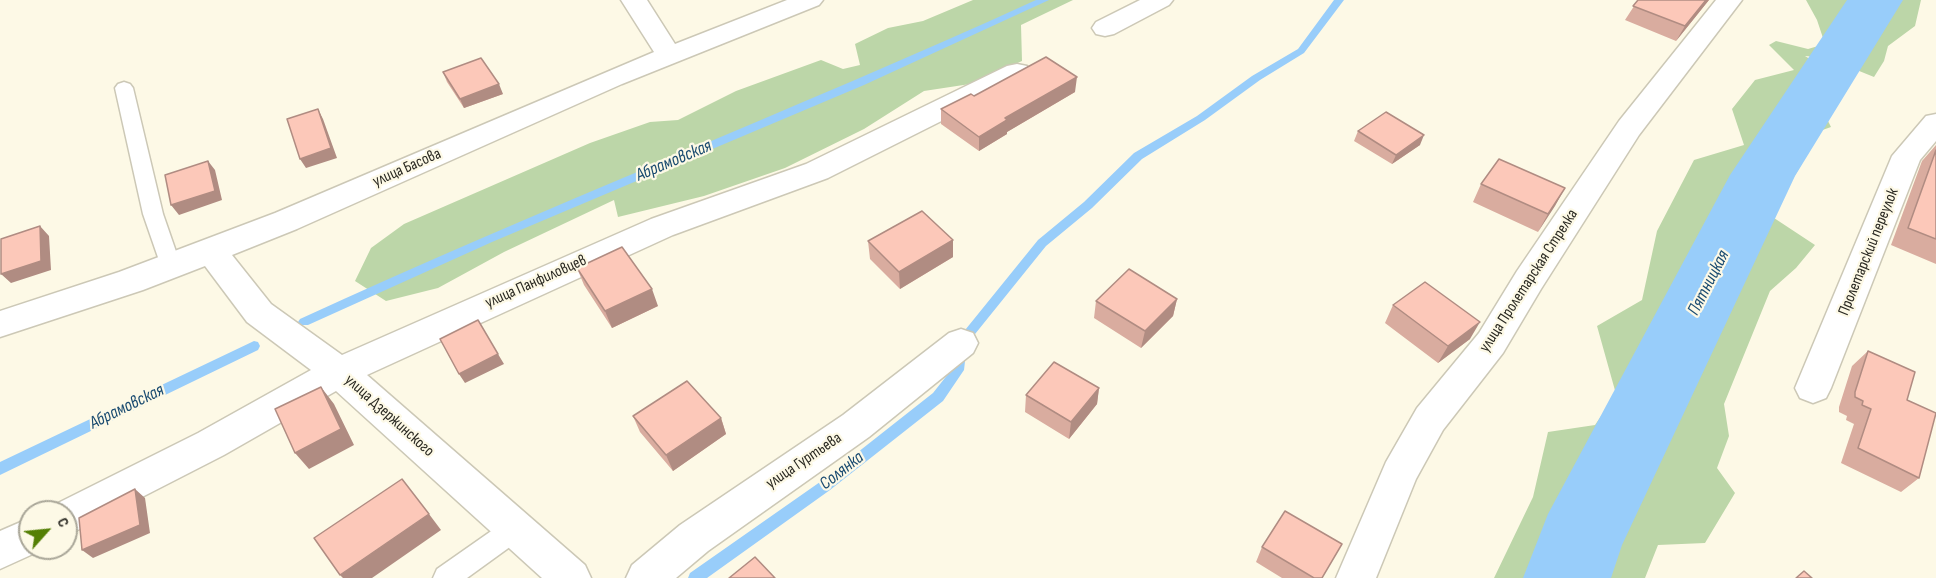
<!DOCTYPE html>
<meta charset="utf-8">
<style>
body{margin:0}
#map{position:relative;width:1936px;height:578px;overflow:hidden;background:#fdf9e6;font-family:"Sofia Sans Condensed",sans-serif}
canvas{display:block}
.north{position:absolute;left:18px;top:500px;width:60px;height:60px;box-sizing:border-box;background:#fdf9e6;border:2px solid #a9a698;border-radius:50%;rotate:63deg;font-size:16px;font-weight:700;line-height:24px;text-align:center;color:#2a2922}
.north::after{content:'';display:block;margin:auto;width:21px;height:27px;background:#547f05;clip-path:polygon(50% 0,100% 100%,50% 72%,0 100%)}
</style>
<div id="map">
<canvas width="1936" height="578"></canvas>
<div class="north">С</div>
</div>
<script>
const context = document.querySelector('canvas').getContext('2d');
context.lineJoin = 'round';
function fillPath(path, color) { context.fillStyle = color; context.fill(path, 'evenodd'); }
function strokePath(path, color, width, dash) { context.strokeStyle = color; context.lineWidth = width; context.lineCap = dash ? 'butt' : 'round'; context.setLineDash(dash || []); context.stroke(path); }
function write(font, color, halo, rows, align = 'center') {
  context.font = font + ' "Sofia Sans Condensed",sans-serif'; context.lineWidth = 4.5; context.setLineDash([]); context.textBaseline = 'middle'; context.strokeStyle = halo; context.fillStyle = color; for (const [text, x, y, turn = 0] of rows) {
    context.save(); context.translate(x, y); context.rotate((+turn || 0) * Math.PI / 180); context.textAlign = isNaN(turn) ? turn : align; if (halo) context.strokeText(text, 0, 0); context.fillText(text, 0, 0); context.restore();
  }
}
fillPath(new Path2D(`
 M973 0H1073L1021 25 1022 61 970 84 924 91 864 129 785 168 704 196 618 217 614 200 504 252 438 288 386 301 355 281 371 248 404 224 590 143 650 122 678 120 736 91 821 60 843 69 860 65 855 44 888 28 923 21Z
 M1806 0H1921L1915 26 1888 46 1884 61 1874 77 1827 58 1805 56 1850 84 1846 92 1830 94 1823 111 1831 127 1814 133 1804 160 1771 216 1815 245 1796 268 1770 291 1724 404 1729 436 1717 468 1735 493 1705 543 1658 545 1645 578H1494L1533 497 1548 432 1595 425 1616 394 1597 326 1642 300 1657 231 1694 160 1744 145 1732 109 1755 80 1794 70 1769 45 1776 41 1808 49 1825 44 1817 20Z`), '#bcd6a8');
fillPath(new Path2D(`
 M1036 0H1049L864 85 492 242 308 325H300L298 322 300 319C543 207 793 111 1036 0Z
 M1334 0H1344L1304 53 1260 80 1205 120 1142 159 1092 208 1046 246 967 344 964 370 943 401 830 490 707 578H688L690 573 820 482 933 393 952 369 957 340 1038 240 1084 202 1134 153 1197 116 1252 76 1298 49Z
 M254 341 258 342 260 346 258 350 0 475V462Z`), '#98cdfa');
fillPath(new Path2D(`
 M1847 0H1903L1795 176 1622 545 1611 578H1523L1548 514 1730 175Z`), '#98cdfa');
const service = new Path2D(`
 M124 82 130 84 133 88 163 214 181 266 178 271 171 274 164 271 161 266 143 214 115 88 118 84Z
 M516 517 525 520 529 528 525 536 467 578H433L437 569 507 520Z`);
const minor = new Path2D(`
 M621 0H647L675 44 787 0H823L819 5 622 84 297 229 232 255 271 304 342 355 651 219 806 164 1007 66 1017 64 1027 66 1031 72 1027 78 828 178 673 235 367 375 585 565 591 578H542L336 391 224 455 66 536V512H49L52 506 198 433 311 370 247 322 205 266 143 290 0 337V311L119 272 275 213 654 52Z
 M1140 0H1173L1169 5 1114 34 1105 36 1096 34 1092 28 1096 22Z
 M1716 0H1742L1639 135 1541 289 1503 353 1443 430 1416 479 1376 578H1336L1386 462 1417 408 1479 333 1517 271 1619 121Z
 M1936 114V141L1920 160 1831 388 1826 398 1813 403 1800 398 1795 388 1892 156 1926 116Z
 M961 329 973 333 978 343 973 353 869 437 708 551 676 578H626L632 565 680 525 843 415 949 333Z
 M30 518V548L44 549 0 569V531Z`);
strokePath(service, '#ccc8b6', 3);
strokePath(minor, '#ccc8b6', 3);
fillPath(service, '#fff');
fillPath(minor, '#fff');
fillPath(new Path2D(`
 M1638 0H1709L1676 41 1625 20Z
 M443 72 503 94 464 108 447 82Z
 M1075 92 1007 132V134L979 151 941 124V109L974 96Z
 M1358 131 1420 145 1392 164 1354 141Z
 M1936 145V264L1891 245 1922 161Z
 M1481 184 1565 188 1538 232 1473 202Z
 M953 240V257L900 289 870 259 868 241Z
 M577 268 658 306 612 328 584 285Z
 M1177 299 1173 316 1141 348 1094 318 1096 301Z
 M1393 305 1470 339 1438 363 1385 323Z
 M1868 351 1907 400 1919 478 1901 492 1841 463 1854 424 1846 420 1847 416 1839 412V407L1852 366Z
 M1099 388 1097 404 1069 439 1025 412 1026 395Z
 M633 416 721 418 726 434 673 471 640 432Z
 M1262 547 1322 578H1282L1256 562Z`), '#d9ac9f');
fillPath(new Path2D(`
 M1706 0H1709L1676 41 1685 26Z
 M1077 77 1075 92 1007 132V134L979 151V137L1005 118Z
 M499 84 503 94 464 108 460 99Z
 M318 109 323 119 337 158 306 168 300 159Z
 M1424 135 1420 145 1392 164 1396 155Z
 M208 161 215 170 222 200 179 215 171 205Z
 M1565 188 1555 206 1538 232 1548 214Z
 M40 226 49 236 51 270 11 283 1 274Z
 M953 240V257L900 289 899 272Z
 M652 289 658 306 612 328 605 311Z
 M1177 299 1173 316 1141 348 1145 331Z
 M1480 322 1470 339 1438 363 1448 346Z
 M498 354 504 364 465 383 459 374Z
 M321 387 334 404 354 445 309 469 295 453Z
 M1099 388 1097 404 1069 439 1071 422Z
 M721 418 726 434 673 471 666 455Z
 M135 489 145 498 150 533 93 558 82 550Z
 M429 514 441 530 372 578H343L340 575Z`), '#b08c82');
const building = new Path2D(`
 M1638 0H1706L1685 26 1633 6Z
 M1046 57 1077 77 1005 118 1007 120 979 137 941 109 971 94 974 96Z
 M481 58 499 84 460 99 443 72Z
 M318 109 331 148 300 159 287 119Z
 M1386 112 1424 135 1396 155 1358 131Z
 M1936 150V239L1908 228Z
 M1499 159 1565 188 1548 214 1481 184Z
 M208 161 215 191 171 205 165 175Z
 M922 211 953 240 899 272 868 241Z
 M40 226 41 261 1 274V239Z
 M622 247 652 289 605 311 577 268Z
 M1129 269 1177 299 1145 331 1096 301Z
 M1425 282 1480 322 1448 346 1393 305Z
 M478 320 498 354 459 374 440 339Z
 M1868 351 1915 372 1907 400 1936 413 1919 478 1858 448 1871 409 1862 405 1863 401 1855 397V392Z
 M1054 362 1099 388 1071 422 1026 395Z
 M687 381 721 418 666 455 633 416Z
 M321 387 341 429 295 453 275 409Z
 M402 479 429 514 340 575 314 538Z
 M135 489 140 525 82 550 79 518Z
 M1285 511 1342 544 1322 578H1314L1262 547Z
 M755 557 775 578H729Z
 M1804 571 1812 578H1796Z`);
fillPath(building, '#fcc8b9');
strokePath(building, '#b08c82', 1.5);
write('16px', '#2a2922', '#fdf9e6', [
 ["улица Басова",407,168,-24],
 ["Пролетарский переулок",1869,252,-68],
 ["улица Пролетарская Стрелка",1529,281,-57],
 ["улица Панфиловцев",536,282,-24],
 ["улица Дзержинского",389,416,42],
 ["улица Гуртьева",804,461,-34]
]);
write('italic 18px', '#1a4b70', '#fdf9e6', [
 ["Абрамовская",674,161,-23],
 ["Пятницкая",1709,283,-63],
 ["Абрамовская",127,407,-26],
 ["Солянка",842,471,-38]
]);
</script>
